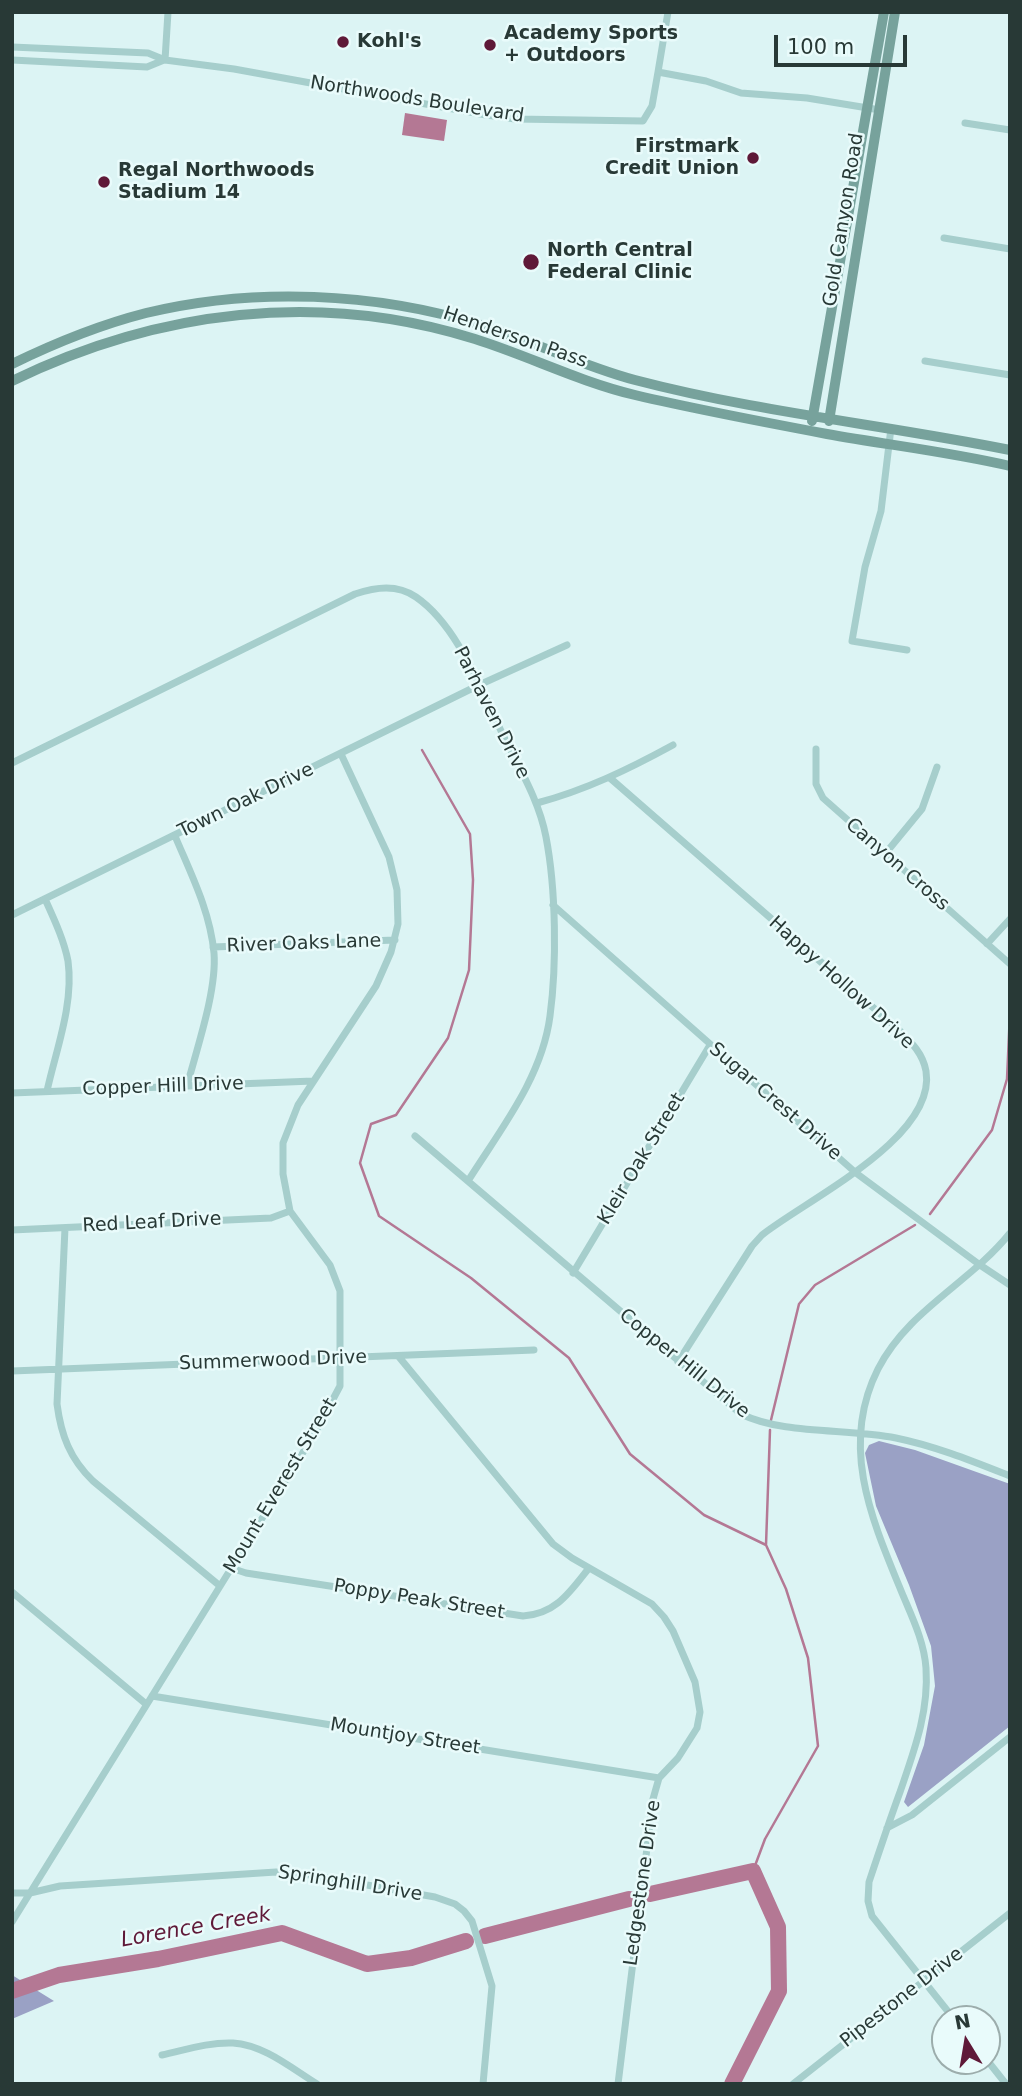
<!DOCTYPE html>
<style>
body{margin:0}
#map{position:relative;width:1022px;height:2096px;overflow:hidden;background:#dcf4f4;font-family:"DejaVu Sans",sans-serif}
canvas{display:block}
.frame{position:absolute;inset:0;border:14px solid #283936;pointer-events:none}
.north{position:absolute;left:931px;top:2005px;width:70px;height:70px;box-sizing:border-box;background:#e9fbfb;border:2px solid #9cadac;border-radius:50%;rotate:349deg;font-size:19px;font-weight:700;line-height:28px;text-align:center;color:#283936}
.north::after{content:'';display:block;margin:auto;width:24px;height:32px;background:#5f1938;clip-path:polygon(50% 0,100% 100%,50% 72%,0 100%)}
.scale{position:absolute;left:774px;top:35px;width:133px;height:32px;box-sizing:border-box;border:4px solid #283936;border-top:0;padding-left:9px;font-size:21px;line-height:24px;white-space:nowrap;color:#283936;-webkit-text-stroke:5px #e9fbfb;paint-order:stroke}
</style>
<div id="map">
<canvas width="1022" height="2096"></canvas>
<div class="frame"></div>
<div class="north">N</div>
<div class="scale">100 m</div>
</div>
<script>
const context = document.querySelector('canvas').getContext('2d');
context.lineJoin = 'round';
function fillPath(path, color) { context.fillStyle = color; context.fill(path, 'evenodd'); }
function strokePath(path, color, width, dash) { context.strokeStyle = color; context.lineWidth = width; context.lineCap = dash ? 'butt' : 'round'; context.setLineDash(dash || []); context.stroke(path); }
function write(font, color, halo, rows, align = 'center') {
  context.font = font + ' "DejaVu Sans",sans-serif'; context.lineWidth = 5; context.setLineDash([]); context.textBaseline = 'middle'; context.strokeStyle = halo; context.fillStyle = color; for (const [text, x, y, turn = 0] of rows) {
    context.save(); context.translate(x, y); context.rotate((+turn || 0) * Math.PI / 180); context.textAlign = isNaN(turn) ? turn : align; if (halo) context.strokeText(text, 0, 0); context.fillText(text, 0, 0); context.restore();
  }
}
fillPath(new Path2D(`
 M879 1441 915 1450 1010 1484V1726L908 1807 904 1802 924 1745 935 1686 931 1646 909 1585 876 1506 865 1453 869 1445Z
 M12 1975 54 2001 12 2019Z`), '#9aa1c5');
fillPath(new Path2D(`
 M405 113 447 120 444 141 402 135Z`), '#b47894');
strokePath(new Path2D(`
 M422 750 470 834 473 880 469 970 448 1038 396 1115 371 1124 360 1163 379 1216 471 1278 569 1358 630 1454 704 1515 766 1545 786 1589 808 1658 818 1746 765 1839 753 1871
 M930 1214 992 1130 1007 1079 1010 1012
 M771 1420 799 1304 815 1285 915 1225
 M766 1545 770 1430`), '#b47894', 2.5);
strokePath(new Path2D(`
 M650 1894 753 1871 778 1927 779 1991 732 2084
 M485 1936 629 1899
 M12 1991 59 1975 158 1959 282 1933 367 1964 411 1958 466 1941`), '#b47894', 16);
strokePath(new Path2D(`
 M12 47 148 53 165 60 234 69 486 115 515 119 643 121 652 106 658 72 706 81 741 93 807 98 880 110
 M12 60 147 67 164 60
 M165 60 168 12
 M658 72 668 12
 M965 123 1010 130
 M944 238 1010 249
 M925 361 1010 375
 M891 428 881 511 865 567 852 641 907 650
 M816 749V784L823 798 1010 964
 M12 763 355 594C376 587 397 584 416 597 458 626 481 690 503 735 519 768 539 800 546 837 556 889 557 964 550 1016 542 1078 500 1130 468 1181
 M610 778 900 1031C912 1043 923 1054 926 1071 937 1138 806 1200 762 1235L752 1246 678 1362
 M537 803C586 790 629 769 673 745
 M175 836C191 874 210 911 214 953 217 990 197 1048 187 1086
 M885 854 922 809 937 767
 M45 899C54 919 64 940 68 961 74 1004 56 1050 47 1091
 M553 905 856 1173 980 1265 1010 1285
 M12 915 479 685 567 645
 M987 944 1010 919
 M213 947 395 940
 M12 1093 313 1081
 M415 1136 741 1414C784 1435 847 1428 896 1438 935 1446 972 1461 1010 1476
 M65 1228 57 1404C61 1435 70 1459 93 1481L220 1586
 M12 1230 271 1218 290 1211
 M573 1273 710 1045
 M399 1357 553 1544 572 1558 652 1604 664 1617 673 1631 695 1682 700 1712 697 1728 678 1758 659 1778 653 1799 618 2084
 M12 1371 534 1350
 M231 1568 246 1573 523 1616C556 1614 570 1592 589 1568
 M12 1592 146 1704
 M152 1696 659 1778
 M887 1828 912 1815 1010 1737
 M12 1893H30L60 1886 276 1872 310 1875 435 1897 455 1904 464 1911 472 1921 492 1986 483 2084
 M12 1922 315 1433 340 1386V1291L330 1265 290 1211 283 1174V1143L298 1105 376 986 391 952 398 924 397 890 389 857 341 754
 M954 2019 872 1916 868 1901 869 1882C879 1852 889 1822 900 1792 914 1751 929 1712 926 1668 924 1641 912 1617 902 1593 872 1520 839 1446 878 1369 908 1310 970 1283 1010 1233
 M162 2055C185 2050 209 2042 233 2043 264 2045 291 2068 317 2084
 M987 2060 1006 2084
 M793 2084 1010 1913`), '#a6cecc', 7);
strokePath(new Path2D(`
 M12 364C55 343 99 325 146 313 253 287 375 292 481 325 533 341 582 366 635 380 757 412 886 425 1010 450
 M12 381C158 310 319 290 475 339 529 356 580 382 635 395 699 410 763 422 827 434 888 445 950 452 1010 466
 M812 421 884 12
 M829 421 895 12`), '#77a29c', 10);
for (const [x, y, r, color] of [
 [343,42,7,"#5f1938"],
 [490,45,7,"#5f1938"],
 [753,158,7,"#5f1938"],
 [104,182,7,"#5f1938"],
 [531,262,9,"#5f1938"]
]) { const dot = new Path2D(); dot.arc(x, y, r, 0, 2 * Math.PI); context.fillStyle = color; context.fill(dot); strokePath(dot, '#e9fbfb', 2.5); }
write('bold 19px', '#283936', '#e9fbfb', [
 ["Academy Sports",504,34],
 ["+ Outdoors",504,56],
 ["Kohl's",357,42],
 ["Firstmark",739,147,"right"],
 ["Credit Union",739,169,"right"],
 ["Regal Northwoods",118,171],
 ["Stadium 14",118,193],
 ["North Central",547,251],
 ["Federal Clinic",547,273]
], 'left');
write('19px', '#283936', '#e9fbfb', [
 ["Northwoods Boulevard",417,100,9],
 ["Gold Canyon Road",844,220,-81],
 ["Henderson Pass",515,338,19],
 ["Parhaven Drive",491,713,63],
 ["Town Oak Drive",246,801,-26],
 ["Canyon Cross",897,865,41],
 ["River Oaks Lane",304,944,-2],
 ["Happy Hollow Drive",841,983,42],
 ["Copper Hill Drive",163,1087,-2],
 ["Sugar Crest Drive",775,1102,41],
 ["Kleir Oak Street",642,1159,-59],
 ["Red Leaf Drive",152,1223,-3],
 ["Summerwood Drive",273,1361,-2],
 ["Copper Hill Drive",684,1364,39],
 ["Mount Everest Street",281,1486,-59],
 ["Poppy Peak Street",419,1600,9],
 ["Mountjoy Street",405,1737,9],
 ["Ledgestone Drive",643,1883,-82],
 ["Springhill Drive",350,1884,9],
 ["Pipestone Drive",902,1998,-38]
]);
write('italic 21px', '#5f1938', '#e9fbfb', [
 ["Lorence Creek",196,1928,-10]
]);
</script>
